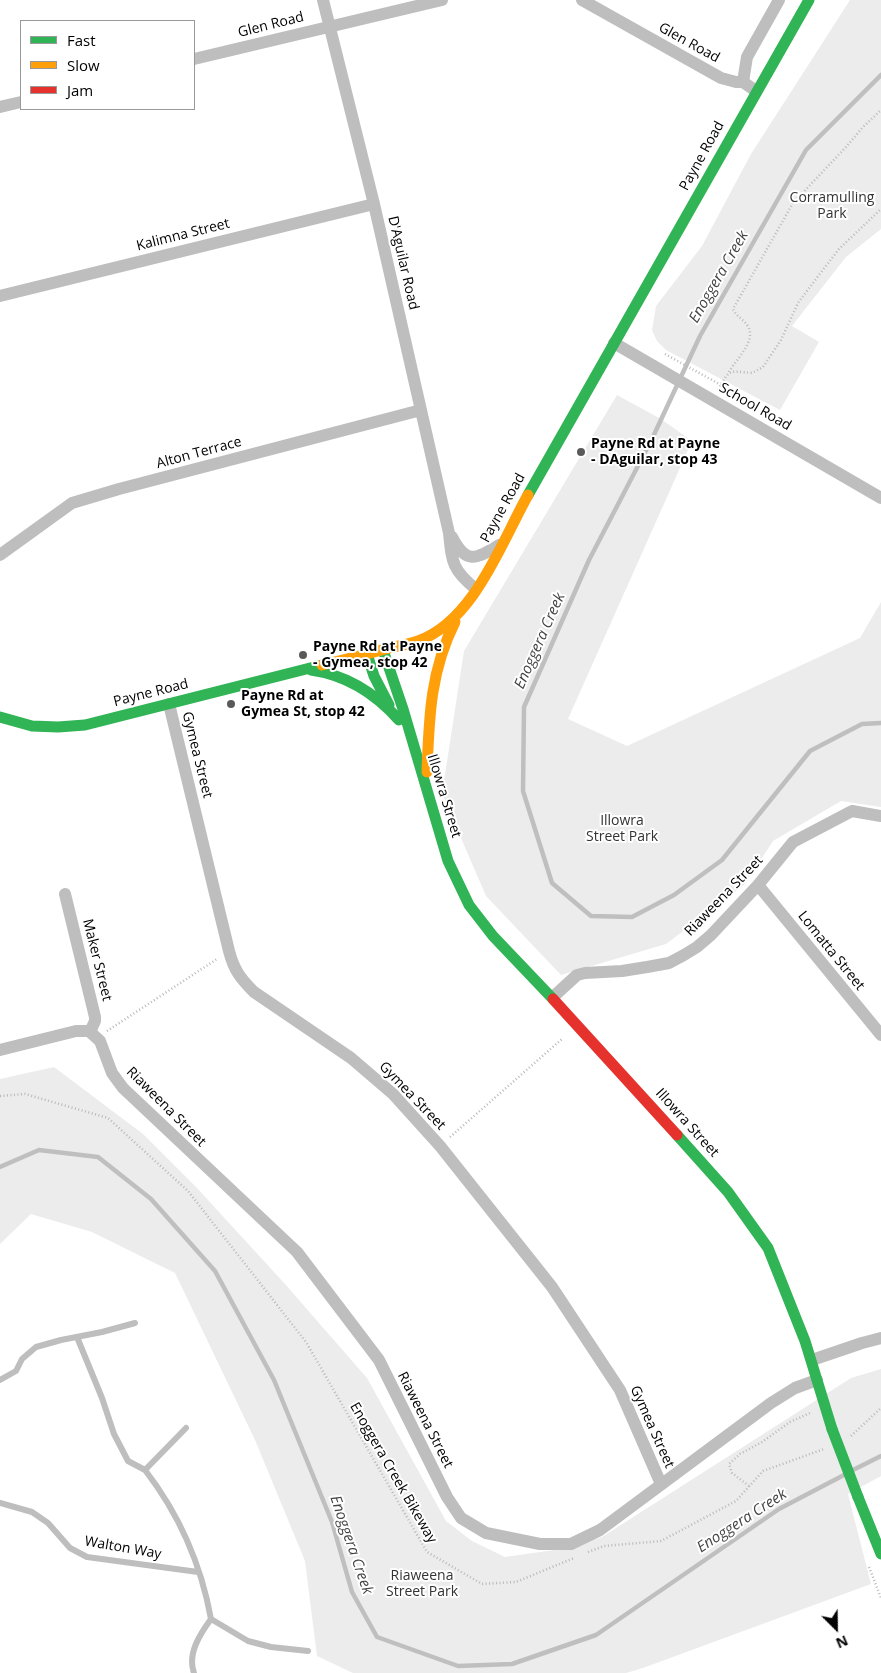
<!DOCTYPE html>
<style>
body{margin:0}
#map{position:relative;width:881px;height:1673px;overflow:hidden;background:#fff;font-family:"Open Sans",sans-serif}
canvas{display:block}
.legend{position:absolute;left:20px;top:20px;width:175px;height:90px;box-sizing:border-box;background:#fff;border:1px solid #999;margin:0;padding:6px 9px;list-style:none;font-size:15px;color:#000}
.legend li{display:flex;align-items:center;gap:10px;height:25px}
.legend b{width:25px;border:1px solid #999}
.north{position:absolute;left:811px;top:1603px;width:50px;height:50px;-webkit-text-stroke:4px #fff;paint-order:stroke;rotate:157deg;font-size:14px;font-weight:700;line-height:20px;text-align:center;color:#000}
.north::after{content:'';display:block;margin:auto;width:18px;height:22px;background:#000;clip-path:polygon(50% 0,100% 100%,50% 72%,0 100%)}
</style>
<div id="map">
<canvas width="881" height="1673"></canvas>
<ul class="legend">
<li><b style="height:6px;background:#30b455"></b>Fast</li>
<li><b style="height:6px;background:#ff9f0a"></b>Slow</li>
<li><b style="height:6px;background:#e5322d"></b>Jam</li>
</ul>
<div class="north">N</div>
</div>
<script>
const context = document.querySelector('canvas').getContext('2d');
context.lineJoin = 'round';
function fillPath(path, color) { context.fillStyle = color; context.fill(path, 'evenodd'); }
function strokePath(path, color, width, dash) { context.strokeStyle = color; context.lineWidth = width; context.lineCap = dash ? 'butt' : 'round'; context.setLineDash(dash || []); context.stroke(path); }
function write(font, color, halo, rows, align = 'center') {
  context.font = font + ' "Open Sans",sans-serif'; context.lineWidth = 4; context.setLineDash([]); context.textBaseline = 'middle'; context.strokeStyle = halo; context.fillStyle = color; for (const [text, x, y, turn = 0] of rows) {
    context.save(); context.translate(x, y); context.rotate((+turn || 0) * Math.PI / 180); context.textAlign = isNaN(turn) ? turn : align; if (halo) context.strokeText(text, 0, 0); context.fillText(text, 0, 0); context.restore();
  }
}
fillPath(new Path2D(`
 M850 0H881V229L846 257 792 326 819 342 780 410 666 350 657 341 652 330 656 306 702 246 751 154Z
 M617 395 661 419 692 441 568 719 627 746 860 638 881 602V807L841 801 773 841 744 885 666 944 561 975 486 896 442 794 464 651Z
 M54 1067 143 1134 197 1188 285 1284 367 1378 446 1521 472 1541 505 1557 568 1548 602 1537 851 1378 881 1369V1476L848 1494 871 1584 643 1668 626 1673H353L317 1656 305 1561 255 1440 175 1273 92 1232 31 1214 0 1244V1079Z`), '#ececec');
strokePath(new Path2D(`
 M881 75 806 150 700 336 652 439 589 560 524 707 523 791 552 883 591 916 632 917 674 895 722 860 810 751 862 724 881 723
 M0 1167 39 1150 98 1157 151 1199 215 1271 274 1380 332 1522 352 1592 377 1637 458 1666 512 1664 596 1635 779 1509 844 1475
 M853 1470 881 1456`), '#bfbfbf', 4.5);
strokePath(new Path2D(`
 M665 354 721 385
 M729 372C736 359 758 340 747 325 743 319 736 316 733 309L793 203 847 146 863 127 881 110
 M718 390C730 368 729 371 752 373L763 367 781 340 798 303 819 275 839 249 881 209
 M404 667 421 662
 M107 1031 217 959
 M0 1096 25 1094 108 1118 188 1191 306 1342 427 1552 482 1584 516 1582 574 1558
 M450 1137 562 1039
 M851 1436 881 1408
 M749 1486 732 1473 729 1464 740 1454 762 1442 790 1422 810 1413
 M588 1552 604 1546 661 1541 736 1501 763 1471 824 1449
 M869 1567 881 1598`), '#b9b9b9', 2.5, [1, 2.5]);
strokePath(new Path2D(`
 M77 1337 102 1398 114 1434 128 1461 145 1470 186 1428
 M0 1380 16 1371 22 1359 36 1347 61 1340 102 1332 135 1323
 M145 1470C179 1514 201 1564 211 1619L248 1641 271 1647 308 1651
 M0 1503 32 1512 48 1523 70 1548 87 1557 198 1572
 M194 1673C187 1654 200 1634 211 1619`), '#bebebe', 6);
strokePath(new Path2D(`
 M323 0 374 204 449 533C452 562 452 570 476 589
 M582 0 721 78 736 82H743L756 91
 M194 59 442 0
 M743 82 747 57 779 0
 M0 107 21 102
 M0 296 374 204
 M614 343 881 498
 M452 537C466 564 475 560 499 545
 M0 555 72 503 119 489 421 410
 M169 704 229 951C234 970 240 978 254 992L351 1058 393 1094 440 1146 552 1287 620 1390 661 1484
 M758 885 881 1035
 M65 894 95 1017V1021L90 1032
 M553 997 577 975 585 973 622 971 647 967 669 963 684 955 697 947 711 935 758 885 793 842 852 811 881 816
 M0 1050 76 1031H89L100 1041 112 1073 123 1088 297 1252 379 1360 447 1497 461 1518 486 1533 540 1544H571L600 1530 771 1403 795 1388 817 1380
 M812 1360 862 1343 881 1338`), '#bebebe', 12);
strokePath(new Path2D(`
 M528 495 809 0
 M383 650 403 709 448 861 469 905 493 936 553 999
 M367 654 374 676 389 705
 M311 670C347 675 375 693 399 720
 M0 717 32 726 58 727 85 725 322 665
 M677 1135 728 1192 768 1248 805 1341 832 1429
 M858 1497 881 1554`), '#30b455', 11);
strokePath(new Path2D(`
 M322 665C344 660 367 654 389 648 398 646 409 644 418 641 474 621 501 543 528 495
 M427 772C429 719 430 671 455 622`), '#ff9f0a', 11);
strokePath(new Path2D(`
 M553 999 677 1135`), '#e5322d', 11);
strokePath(new Path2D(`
 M832 1429 858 1497`), '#30b455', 11);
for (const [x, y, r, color] of [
 [581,452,5,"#595959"],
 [303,655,5,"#595959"],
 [231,704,5,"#595959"]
]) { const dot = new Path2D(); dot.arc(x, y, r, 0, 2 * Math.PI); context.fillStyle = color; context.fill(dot); strokePath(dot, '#fff', 2); }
write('14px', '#000', '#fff', [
 ["Glen Road",271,25,-14],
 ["Glen Road",689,43,29],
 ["Payne Road",702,156,-61],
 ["Kalimna Street",183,235,-14],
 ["D'Aguilar Road",403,263,77],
 ["School Road",755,407,30],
 ["Alton Terrace",199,453,-15],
 ["Payne Road",503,508,-61],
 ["Payne Road",151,693,-14],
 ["Gymea Street",197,755,76],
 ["Illowra Street",444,796,73],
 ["Riaweena Street",724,896,-46],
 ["Lomatta Street",831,951,51],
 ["Maker Street",97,960,76],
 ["Gymea Street",412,1096,46],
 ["Riaweena Street",166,1107,45],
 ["Illowra Street",687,1123,48],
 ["Riaweena Street",425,1420,63],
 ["Gymea Street",652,1427,66],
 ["Enoggera Creek Bikeway",393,1473,60],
 ["Walton Way",123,1548,10]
]);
write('14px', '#333', '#fff', [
 ["Corramulling",832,198],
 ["Park",832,214],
 ["Illowra",622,821],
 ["Street Park",622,837],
 ["Riaweena",422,1576],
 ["Street Park",422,1592]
]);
write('bold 14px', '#000', '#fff', [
 ["Payne Rd at Payne",591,444],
 ["- DAguilar, stop 43",591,460],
 ["Payne Rd at Payne",313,647],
 ["- Gymea, stop 42",313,663],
 ["Payne Rd at",241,696],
 ["Gymea St, stop 42",241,712]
], 'left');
write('italic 15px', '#444', '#fff', [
 ["Enoggera Creek",719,277,-60],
 ["Enoggera Creek",540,641,-66],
 ["Enoggera Creek",742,1521,-33],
 ["Enoggera Creek",351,1545,71]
]);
</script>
